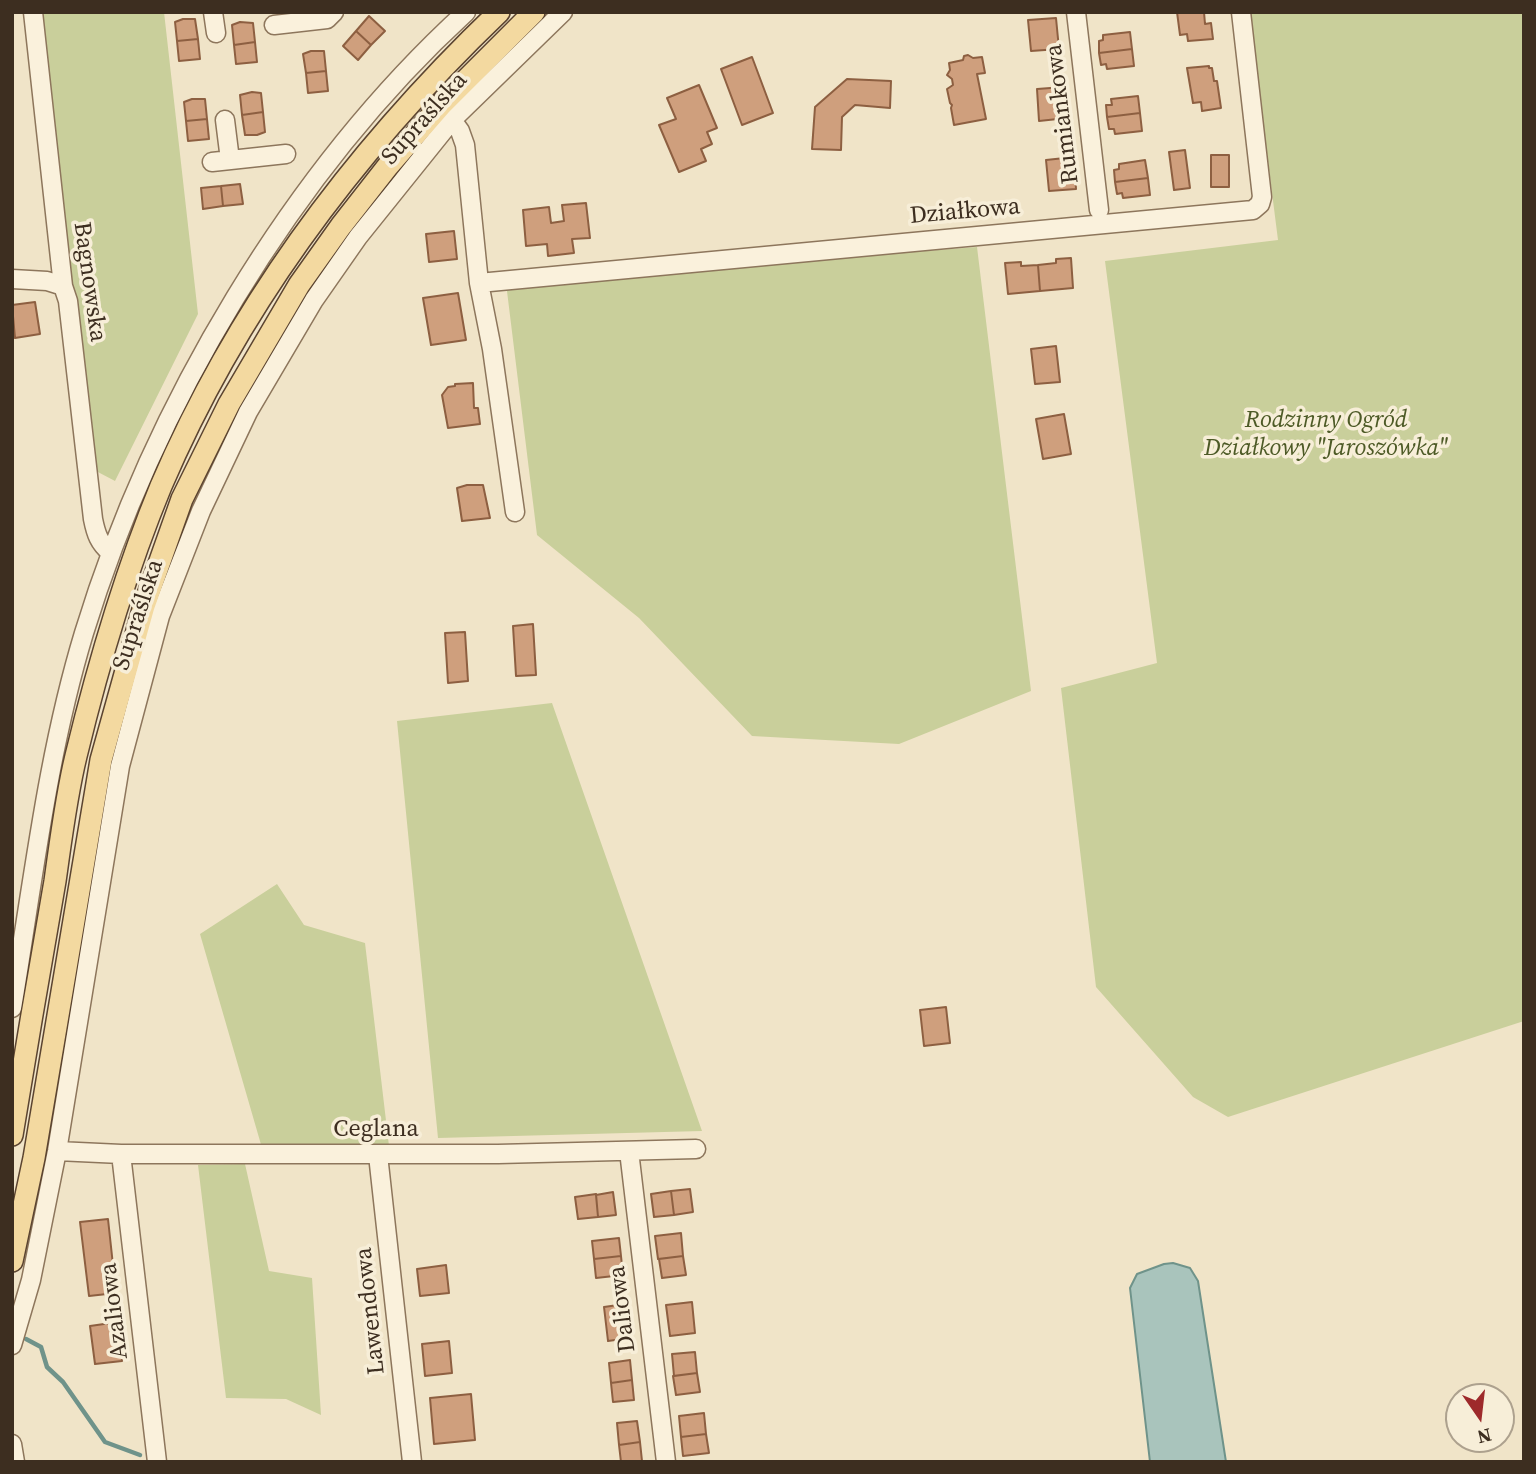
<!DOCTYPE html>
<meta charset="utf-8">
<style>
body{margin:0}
#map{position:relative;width:1536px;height:1474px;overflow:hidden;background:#f0e4c8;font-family:"Source Serif 4",serif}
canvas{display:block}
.frame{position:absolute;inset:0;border:14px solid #3d2e20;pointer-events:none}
.north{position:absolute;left:1445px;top:1383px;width:70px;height:70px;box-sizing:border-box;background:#f7eed8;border:2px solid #ada18e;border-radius:50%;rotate:166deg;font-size:19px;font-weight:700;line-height:28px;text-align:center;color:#3d2e20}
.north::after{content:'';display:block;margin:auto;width:24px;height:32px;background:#9e2a2b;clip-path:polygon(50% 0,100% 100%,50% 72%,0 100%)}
</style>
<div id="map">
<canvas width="1536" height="1474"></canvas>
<div class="frame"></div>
<div class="north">N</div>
</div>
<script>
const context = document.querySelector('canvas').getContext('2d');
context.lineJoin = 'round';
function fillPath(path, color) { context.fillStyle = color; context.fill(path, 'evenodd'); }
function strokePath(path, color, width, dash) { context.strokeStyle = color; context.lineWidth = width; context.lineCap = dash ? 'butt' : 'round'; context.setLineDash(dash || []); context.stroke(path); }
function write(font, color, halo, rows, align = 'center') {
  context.font = font + ' "Source Serif 4",serif'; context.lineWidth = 7; context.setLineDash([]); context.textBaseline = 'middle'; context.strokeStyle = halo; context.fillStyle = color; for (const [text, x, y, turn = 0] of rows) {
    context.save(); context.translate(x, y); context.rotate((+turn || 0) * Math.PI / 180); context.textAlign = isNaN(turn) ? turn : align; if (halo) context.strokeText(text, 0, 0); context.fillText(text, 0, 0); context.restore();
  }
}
fillPath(new Path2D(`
 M33 12H164L198 314 115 481 96 471Z
 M1249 12H1524V1021L1228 1117 1193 1097 1096 987 1061 688 1157 663 1105 261 1278 240Z
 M977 247 1031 691 899 744 752 736 639 618 537 535 506 283Z
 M552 703 702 1131 438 1138 397 721Z
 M277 884 304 925 365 943 389 1146 262 1148 200 934Z
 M245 1164 269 1271 312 1278 321 1415 286 1399 226 1398 198 1165Z`), '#c9cf9b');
const water = new Path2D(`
 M1173 1263 1190 1268 1198 1281 1226 1462H1150L1130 1288 1137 1274 1164 1264Z`);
fillPath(water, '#a9c4bc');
strokePath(water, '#6f938a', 2);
strokePath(new Path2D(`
 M26 1339 41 1347 47 1367 63 1382 105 1442 140 1455`), '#6f938a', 4.5);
const building = new Path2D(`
 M1177 12H1204L1205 24 1211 23 1213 39 1188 41 1187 34 1180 35Z
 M369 16 385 31 371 45 356 31Z
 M1056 18 1059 49 1031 51 1028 20Z
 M183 19H195L198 39 177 41 175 22Z
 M240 22 253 23 255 42 234 45 232 25Z
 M356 31 371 45 358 60 343 46Z
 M1130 32 1132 49 1099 53V41L1103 40V35Z
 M198 39 200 59 179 61 177 41Z
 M255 42 257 62 236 64 234 45Z
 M1132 49 1134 66 1107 69 1106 64 1101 65 1099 53Z
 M311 51H324L326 71 306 73 303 54Z
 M968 55 973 58 982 57 985 73 977 74 986 119 954 125 951 108 952 105 950 103 947 89 953 85 952 79 947 75 950 70 949 63 963 60 964 56Z
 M752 57 773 113 742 125 721 69Z
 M1209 66V68H1212L1214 81H1217L1221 108 1202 111 1201 102 1193 103 1187 68Z
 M326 71 328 91 308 93 306 73Z
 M847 79 891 81 890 108 855 105 842 117 841 150 812 149 815 107Z
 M699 85 717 128 707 132 712 144 701 149 706 161 679 172 659 125 676 119 667 98Z
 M1064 87 1067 118 1039 121 1037 89Z
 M252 92 261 93 263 112 242 115 240 95Z
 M1138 96 1140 113 1107 117 1106 105H1112L1111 99Z
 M192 99H205L207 119 186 121 184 102Z
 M263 112 265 132 257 135H245L242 115Z
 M1140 113 1142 131 1115 134 1114 129H1109L1107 117Z
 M207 119 209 139 188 141 186 121Z
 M1185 150 1190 188 1174 190 1169 152Z
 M1211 155H1229V187H1211Z
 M1074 157 1076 189 1049 191 1046 160Z
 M1145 160 1148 178 1115 182 1114 170 1119 169V164Z
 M1148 178 1150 195 1123 198 1122 193 1117 194 1115 182Z
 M240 184 243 204 223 206 221 186Z
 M221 186 223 206 203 209 201 188Z
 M586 203 590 238 572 239 574 253 548 256 547 244 526 246 523 210 549 207 551 223 564 221 562 205Z
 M454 231 457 259 429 262 426 234Z
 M1071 258 1073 288 1040 291 1038 265 1056 263V259Z
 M1021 262V266L1038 265 1040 291 1008 294 1005 263Z
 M458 293 466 340 431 345 423 298Z
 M35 302 40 334 15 338 12 305Z
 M1056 346 1060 382 1035 384 1031 349Z
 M473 383 474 408H478L480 424 448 428 442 395 448 387 455 386V384Z
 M1064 414 1071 454 1043 459 1036 419Z
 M467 485H483L490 518 462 521 457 488Z
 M533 624 536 675 516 676 513 626Z
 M465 632 468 681 448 683 445 633Z
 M946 1007 950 1043 924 1046 920 1010Z
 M690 1189 693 1212 674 1215 671 1191Z
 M671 1191 674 1215 654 1217 651 1194Z
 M613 1192 616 1215 598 1217 596 1195Z
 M596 1194 598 1217 578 1219 575 1197Z
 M108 1219 116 1293 89 1296 80 1222Z
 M681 1233 683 1256 658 1259 655 1236Z
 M619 1238 621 1256 594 1259 592 1241Z
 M621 1256 623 1275 596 1278 594 1259Z
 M683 1256 686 1275 662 1278 659 1259Z
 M446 1265 449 1293 420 1296 417 1269Z
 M692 1302 695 1333 670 1336 666 1305Z
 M625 1304 629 1338 608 1341 604 1307Z
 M118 1322 122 1361 95 1364 90 1326Z
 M449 1341 452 1373 425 1376 422 1344Z
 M695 1352 697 1373 674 1376 672 1354Z
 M630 1360 632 1380 611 1383 609 1363Z
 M697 1373 700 1392 676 1395 673 1376Z
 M632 1380 634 1400 613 1402 611 1383Z
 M471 1394 475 1440 434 1444 430 1398Z
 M704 1413 706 1434 681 1437 679 1416Z
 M637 1421 640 1442 619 1445 617 1423Z
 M706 1434 709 1453 683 1456 681 1437Z
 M640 1442 642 1461 621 1462 619 1445Z`);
fillPath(building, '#cf9f7d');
strokePath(building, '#8d5f41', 2);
const minor = new Path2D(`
 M33 12 63 286 68 301 93 519C96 534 99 543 111 553
 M213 12 216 33
 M1076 12 1099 210
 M274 25 327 19 334 12
 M225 120 230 160
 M452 120 460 131 465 145 479 283 492 349 515 512
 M212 162 286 154
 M12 279 47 281 63 286
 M479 283 1253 210 1260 204 1262 197 1241 12
 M12 1008C33 883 47 755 84 633 153 407 291 172 466 12
 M57 1151 121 1154H498L696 1149
 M629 1151 666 1462
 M121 1154 157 1462
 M378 1155 412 1462
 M12 1345 31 1280 57 1151 120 766 160 616 201 511 248 412 314 300 358 237 452 120 563 12
 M12 1444 15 1462`);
const major = new Path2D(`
 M12 1135C26 1050 40 966 55 881 61 839 66 797 76 756 98 665 125 573 161 486 238 306 358 147 499 12
 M12 1261 34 1158 101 760 144 606 182 499 229 404 299 285 341 226 388 166 441 105 534 12`);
strokePath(minor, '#8d765c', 21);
strokePath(major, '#5b4430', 24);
strokePath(minor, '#faf1dc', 18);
strokePath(major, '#f3d9a0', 21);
write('24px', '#3d2e20', '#f7eed8', [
 ["Rumiankowa",1063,114,-97],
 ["Supraślska",425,119,-48],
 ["Działkowa",965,212,-5],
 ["Bagnowska",89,282,82],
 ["Supraślska",139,615,-72],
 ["Ceglana",376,1130],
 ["Daliowa",623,1309,-97],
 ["Azaliowa",115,1311,-97],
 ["Lawendowa",371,1311,-96]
]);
write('italic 24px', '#4d5a26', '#f7eed8', [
 ["Rodzinny Ogród",1326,421],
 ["Działkowy \"Jaroszówka\"",1326,449]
]);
</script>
